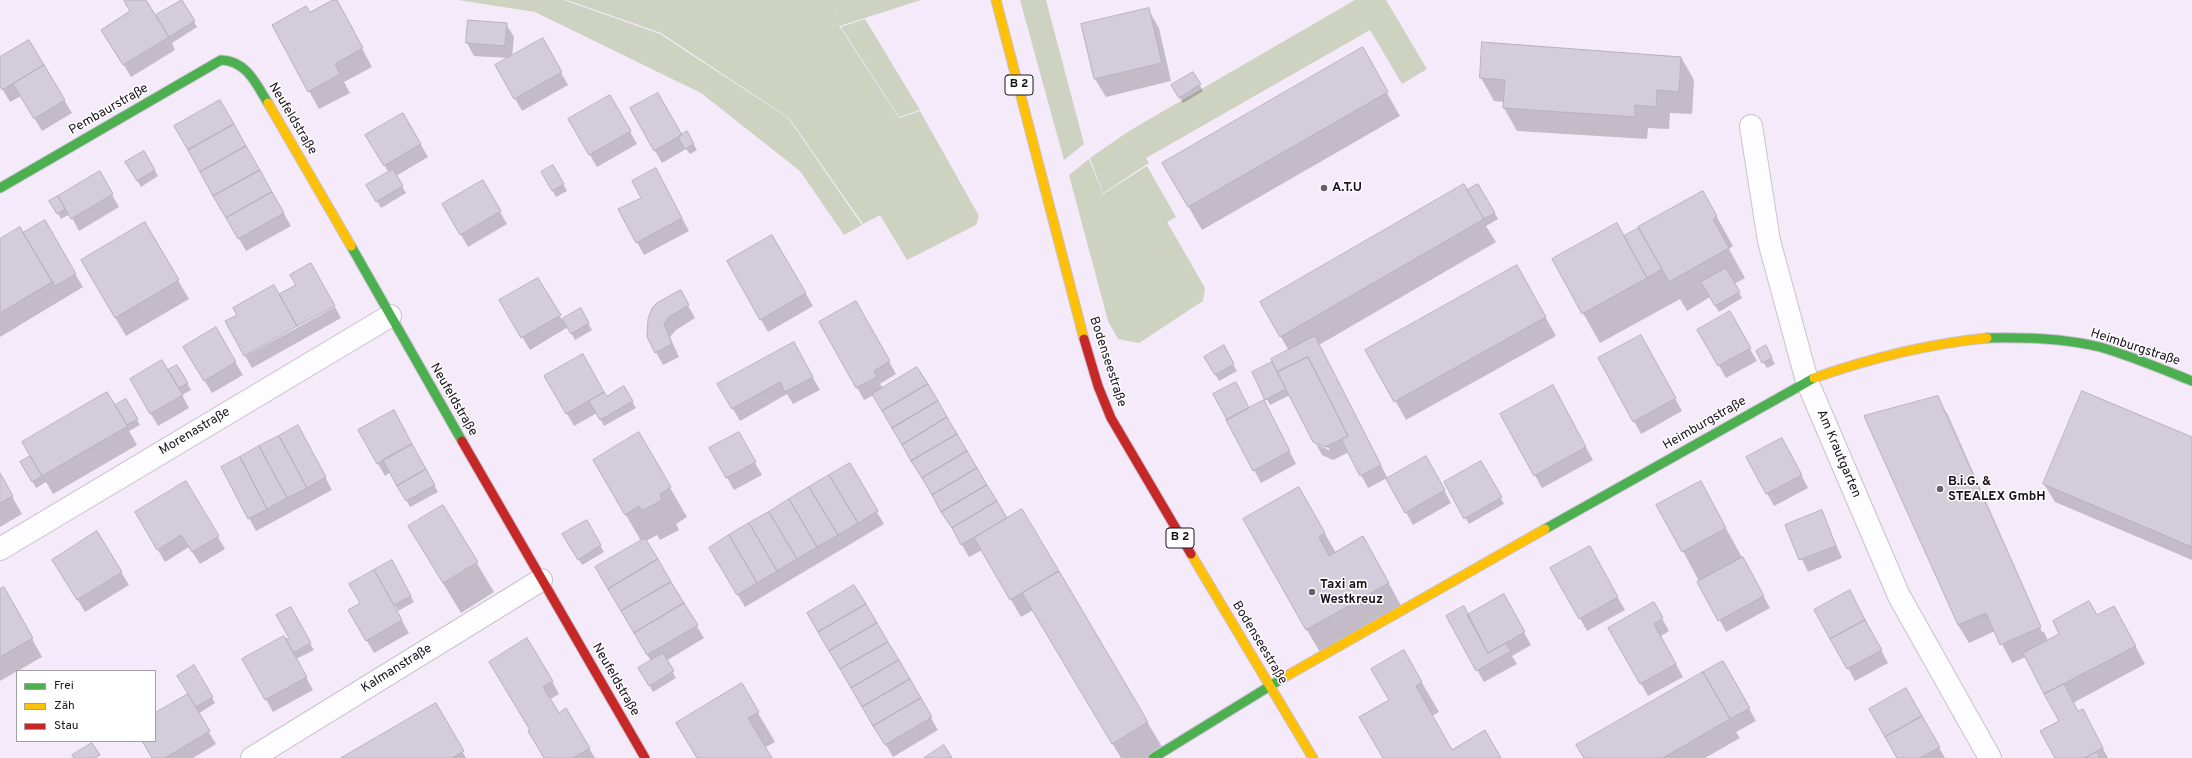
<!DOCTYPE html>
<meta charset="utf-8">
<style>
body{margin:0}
#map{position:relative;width:2192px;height:758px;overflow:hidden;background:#f4eaf9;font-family:Overpass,sans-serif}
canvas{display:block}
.legend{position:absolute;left:16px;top:670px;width:140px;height:72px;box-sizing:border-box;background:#fff;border:1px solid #a3a0a5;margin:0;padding:5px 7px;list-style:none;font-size:12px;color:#1a121e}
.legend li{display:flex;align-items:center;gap:8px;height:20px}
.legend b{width:20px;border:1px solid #a3a0a5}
</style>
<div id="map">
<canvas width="2192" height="758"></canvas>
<ul class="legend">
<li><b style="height:5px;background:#4caf50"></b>Frei</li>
<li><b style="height:5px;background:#ffc107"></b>Zäh</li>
<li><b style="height:5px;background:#c62828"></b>Stau</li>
</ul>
</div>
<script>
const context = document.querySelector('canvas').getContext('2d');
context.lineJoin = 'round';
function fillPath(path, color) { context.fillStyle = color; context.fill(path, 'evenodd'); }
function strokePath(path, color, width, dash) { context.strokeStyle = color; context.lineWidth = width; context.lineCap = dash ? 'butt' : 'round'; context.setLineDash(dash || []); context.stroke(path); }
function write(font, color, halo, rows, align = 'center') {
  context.font = font + ' Overpass,sans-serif'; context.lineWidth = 3; context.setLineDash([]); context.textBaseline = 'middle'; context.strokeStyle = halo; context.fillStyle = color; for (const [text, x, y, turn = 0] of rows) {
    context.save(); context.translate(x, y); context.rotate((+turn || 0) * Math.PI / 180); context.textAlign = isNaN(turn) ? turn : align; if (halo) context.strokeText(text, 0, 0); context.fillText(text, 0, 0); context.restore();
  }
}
fillPath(new Path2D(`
 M458 0H564L660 34 788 118 862 225 844 235 800 171 701 93 535 12Z
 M567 0H834L840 27 899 118 920 111 979 216 976 225 907 260 880 215 863 224 789 118 661 33Z
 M834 0H921L840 26Z
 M1020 0H1046L1084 144 1064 160Z
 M1355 0H1386L1427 69 1402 84 1370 30 1146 158 1149 163 1103 193 1090 158 1129 131Z
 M865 19 920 110 899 117 841 27Z
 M1089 159 1103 194 1147 166 1176 217 1167 222 1205 288 1203 301 1139 343 1118 339 1108 321 1069 175Z`), '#ced2c1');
fillPath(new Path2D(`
 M128 0H145L164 30 181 1 197 27 172 43 175 50 131 77 110 42 131 12Z
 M336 0 372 67 344 82 350 93 319 109 309 91V14Z
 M1148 9 1159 28 1171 81 1106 97 1095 79 1083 25Z
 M469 21 506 24 514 37 512 57 542 39 568 85 522 111 497 66 509 58 474 56 467 43Z
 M28 41 72 113 42 131 21 96 10 102 0 85V58Z
 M1483 43 1681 57 1694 80 1692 114 1670 113 1669 129 1648 128 1647 139 1517 131 1504 108V102L1494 101 1481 78Z
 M1362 49 1400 116 1202 230 1163 163Z
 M1193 73 1203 91 1183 103 1173 86Z
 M610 96 637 144 597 167 569 119Z
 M220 101 291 226 246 251 175 127Z
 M631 109 682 136 687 133 697 150 690 154 686 149 662 163Z
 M403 114 428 157 396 176 406 193 381 208 367 185 389 173 367 135Z
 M144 152 158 176 141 187 126 162Z
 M553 166 567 191 556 197 542 172Z
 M99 172 119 207 79 231 70 214 61 219 51 202Z
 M482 181 507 224 468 247 443 204Z
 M663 182 689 231 644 255 637 242 642 198Z
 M1478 185 1498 219 1486 226 1496 242 1319 345 1388 479 1433 470 1451 503 1413 525 1387 478 1368 488 1349 452 1333 460 1322 455 1316 444 1329 450 1330 449 1314 441 1290 395 1270 405 1253 373 1273 362 1289 351 1261 302 1477 210Z
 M1703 192 1733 246 1729 249 1745 278 1734 284 1742 298 1719 312 1710 297 1687 311 1680 299 1600 343 1583 313Z
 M44 222 83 287 0 337V240L29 245Z
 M145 224 189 299 126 336 82 261Z
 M772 236 813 306 768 332 728 261Z
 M538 279 562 320 580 309 592 330 575 340 568 327 530 350 501 301Z
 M1527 284 1556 336 1406 420 1367 350Z
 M680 291 695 318 676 330 670 337 679 357 663 365 648 337Z
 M856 302 896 374 880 384 883 389 917 369 1007 519 1058 571 1165 752 1155 758H1121L1033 610 1021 617 982 550 969 557 874 395 864 400 821 323Z
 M335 307 341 318 252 368 245 356Z
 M1729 313 1757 361 1726 378 1699 330Z
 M215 329 243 375 212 393 184 347Z
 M793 343 820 390 793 404 787 394 740 421 719 385Z
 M1223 347 1237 371 1219 381 1206 357Z
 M1647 348 1682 411 1641 434 1634 421Z
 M1769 353 1775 364 1767 368 1763 362Z
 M583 355 607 397 624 387 636 408 604 426 597 413 574 426 546 377Z
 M177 366 191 390 182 395 189 408 158 426 131 380H173Z
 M1937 397 1948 415 2048 641 2097 616 2124 625 2145 664 2073 703 2078 712 2089 722 2108 758H2056L2060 722 2026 657 2012 663 1995 631 1969 643 1958 625 1866 417ZM1945 415H1947L2044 632H2042Z
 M1559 399 1593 460 1542 488 1501 415Z
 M125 400 140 425 129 431 137 445 53 494 46 482 36 488 21 462 31 456 125 424Z
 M1249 409 1270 414 1296 464 1261 483 1254 470Z
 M393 412 438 492 410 507 391 472 385 476 359 431Z
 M738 433 762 475 734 490 711 449Z
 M639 434 687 517 676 524 679 530 660 540 657 535 646 541 704 638 666 661 676 678 653 692 640 669 651 661 596 568 641 541 594 460Z
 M2192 438V560L2055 502 2044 484Z
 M305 439 332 490 256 531 222 468Z
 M1789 452 1808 488 1774 506 1747 457Z
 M1480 462 1504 504 1469 524 1445 482Z
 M849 464 884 524 745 607 710 548Z
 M0 475 22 514 0 527Z
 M1299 488 1336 553 1380 567 1405 613 1324 659 1307 630Z
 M443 506 494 592 461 613 409 527Z
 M1821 511 1842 558 1808 572 1786 525Z
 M1717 512 1770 608 1726 632 1683 551Z
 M136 513 218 537 225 549 200 564 189 547 165 562Z
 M586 521 604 552 582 565 564 535Z
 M97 533 129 585 85 612 61 572Z
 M1589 547 1625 610 1587 631 1552 568Z
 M391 561 414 602 398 611 390 596H388L409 633 374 653 349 610 361 603 376 575Z
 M854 587 938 730 893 757 809 613Z
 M0 590 14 606 42 657 0 681Z
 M1503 595 1531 645 1512 656 1517 664 1484 682 1447 617 1468 615Z
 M1654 604 1669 631 1661 636 1683 677 1648 696 1610 628Z
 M1856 604 1888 663 1855 681 1816 610Z
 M290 609 314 650 296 659 313 690 273 712 244 659 289 648Z
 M490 662 552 681 559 694 549 700 558 714 566 710 595 758H546Z
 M1723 662 1756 721 1736 732 1740 738 1705 758H1585Z
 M194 666 215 703 198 714 216 744 193 758H153L143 741H155V714L189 694Z
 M1421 681 1439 712 1432 716 1451 751 1500 758H1384L1361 718Z
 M741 684 775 742 764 748 770 758H697Z
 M1906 689 1945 758H1898Z
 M435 704 466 758H343Z`), '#0003');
const building = new Path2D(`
 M126 0H146L169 37 123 65 101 30 130 11 124 1Z
 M182 0 195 21 169 37 156 15Z
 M333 0H337L363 48 335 64 340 74 308 92 272 25 306 6 310 12Z
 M1149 8 1162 63 1094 79 1081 24Z
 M468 20 507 23 505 46 466 43Z
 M543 38 562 72 514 99 495 65Z
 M29 40 44 65 2 90 0 86V57Z
 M1482 42 1681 57 1679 92 1657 90 1656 107 1635 105V117L1503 108 1505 80 1480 78Z
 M1363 47 1388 92 1188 207 1162 163Z
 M44 65 65 100 34 119 13 84Z
 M1193 72 1201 84 1179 98 1171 85Z
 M658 93 682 135 654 151 630 108Z
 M610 95 631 131 589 155 568 119Z
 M220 100 234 124 188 150 174 126Z
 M403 113 421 144 384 166 365 135Z
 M234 124 246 146 200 172 188 150Z
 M687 131 694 144 685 149 678 137Z
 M246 146 260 170 213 196 200 172Z
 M144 151 155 170 137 181 125 162Z
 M553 165 564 184 552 191 541 172Z
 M656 168 682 218 636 243 618 209 641 198 632 181Z
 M393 169 403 186 376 202 366 185Z
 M260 170 272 192 226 218 213 196Z
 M100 171 113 194 71 219 58 196Z
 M483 180 501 211 460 235 442 204Z
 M1464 184 1484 219 1280 337 1260 302Z
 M1478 184 1495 213 1484 219 1467 190Z
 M1703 191 1717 216 1713 219 1729 248 1669 282 1638 227Z
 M272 192 284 213 238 239 226 218Z
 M58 196 65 209 57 214 49 201Z
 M45 220 76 274 55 286 23 233Z
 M145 222 179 280 115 318 81 260Z
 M1617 223 1647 278 1582 314 1552 259Z
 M20 227 52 282 0 313V239Z
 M1639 228 1662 269 1647 278 1624 236Z
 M772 235 806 293 760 320 727 261Z
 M311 263 335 306 297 326 279 294 296 285 290 275Z
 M1517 265 1546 317 1394 402 1365 350Z
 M1726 268 1740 292 1715 306 1701 282Z
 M538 278 561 315 521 338 499 300Z
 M274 285 297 326 244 356 225 321 237 315 233 308Z
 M681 290 689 305 669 317 664 324 672 344 655 353 647 337 648 319 652 308 657 303Z
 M856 301 890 361 874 371 877 377 856 388 819 322Z
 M581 308 589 323 571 334 562 319Z
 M1730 311 1751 348 1718 366 1697 330Z
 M216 327 236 362 204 381 183 347Z
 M1641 335 1676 398 1633 422 1598 358Z
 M1315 336 1381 465 1360 476 1341 439 1348 436 1308 357 1277 372 1271 359Z
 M794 342 813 377 785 392 780 382 732 409 717 384Z
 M1224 345 1234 364 1215 375 1204 357Z
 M1766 345 1772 358 1762 363 1756 351Z
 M583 354 604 392 566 414 544 376Z
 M1308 357 1348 436 1325 447 1313 442 1277 372Z
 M162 360 183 395 150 414 130 379Z
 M1272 362 1286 389 1265 400 1252 372Z
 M177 365 188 383 179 388 168 370Z
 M917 367 928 384 882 411 872 394Z
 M1236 382 1249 408 1227 420 1213 394Z
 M928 384 938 401 892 428 882 411Z
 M1553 385 1586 447 1534 476 1500 414Z
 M624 386 633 401 600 420 589 401 604 392 607 396Z
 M2082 391 2192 437V547L2043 484Z
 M107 392 128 426 42 476 22 442Z
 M1938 396 2041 627 2000 645 1986 613 1958 625 1864 416Z
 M126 399 138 419 127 425 115 405Z
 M1264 400 1290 451 1253 471 1226 420Z
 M938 401 947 417 902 445 892 428Z
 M394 410 412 444 377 464 358 430Z
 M947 417 957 434 911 461 902 445Z
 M298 425 326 477 307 488 279 436Z
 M639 432 671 487 660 494 662 500 642 511 639 506 625 515 593 460Z
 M739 432 756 462 726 478 709 448Z
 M957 434 967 451 922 478 911 461Z
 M279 436 307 488 287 498 259 446Z
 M1782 438 1802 475 1766 494 1746 457Z
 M412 444 426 469 397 486 383 460Z
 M259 446 287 498 267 509 240 457Z
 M967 451 977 468 932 495 922 478Z
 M30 456 42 476 32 482 20 462Z
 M1426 456 1445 490 1405 513 1386 479Z
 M240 457 267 509 248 519 221 467Z
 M1481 461 1502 497 1464 519 1444 482Z
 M850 463 878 511 858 523 829 475Z
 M977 468 987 485 941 512 932 495Z
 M426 469 435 485 406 501 397 486Z
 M0 473 13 496 0 503Z
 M829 475 858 523 838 535 809 487Z
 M186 481 219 536 192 552 181 535 157 550 135 512Z
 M1701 481 1726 528 1682 552 1656 505Z
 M987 485 997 501 952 528 941 512Z
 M809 487 838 535 817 547 789 499Z
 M1299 487 1325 533 1319 537 1329 556 1363 536 1389 583 1306 630 1243 519Z
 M789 499 817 547 797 559 769 512Z
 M997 501 1007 518 961 545 952 528Z
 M443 505 478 562 443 583 408 526Z
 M1022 509 1059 571 1010 600 974 538Z
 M1822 510 1836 546 1799 560 1785 525Z
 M769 512 797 559 777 571 749 523Z
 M587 520 601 545 578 560 562 534Z
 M749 523 777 571 757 583 729 535Z
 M97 531 122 572 77 600 52 560Z
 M729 535 757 583 737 595 709 548Z
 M645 538 658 559 608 589 595 567Z
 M1590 546 1618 597 1579 619 1550 568Z
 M1743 557 1764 596 1718 621 1697 582Z
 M658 559 671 582 621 611 608 589Z
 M392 560 411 596 394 605 374 570Z
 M374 570 402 620 366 641 348 610 360 603 349 584Z
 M1059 571 1148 722 1112 744 1022 593Z
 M671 582 684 603 634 633 621 611Z
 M854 585 866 604 818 632 807 613Z
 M4 587 33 638 0 657V589Z
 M1850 590 1865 620 1830 639 1814 610Z
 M1504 594 1525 632 1488 653 1467 615Z
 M2089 601 2097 615 2114 606 2136 646 2044 694 2023 653 2059 634 2053 621Z
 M1654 602 1663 618 1654 624 1676 664 1640 684 1608 628Z
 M684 603 698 625 647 655 634 633Z
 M866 604 877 623 829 651 818 632Z
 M1464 606 1488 653 1506 643 1511 651 1476 671 1446 616Z
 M291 607 311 643 293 653 286 639 289 638 276 615Z
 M1865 620 1882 650 1847 669 1830 639Z
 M877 623 888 642 840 669 829 651Z
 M284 636 307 677 265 700 242 659Z
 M527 638 553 681 543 687 559 713 566 708 590 748 573 758H544L528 731 530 730 489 662Z
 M888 642 899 660 851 688 840 669Z
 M1404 650 1422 682 1416 686 1452 750 1485 730 1501 758H1383L1359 717 1389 700 1371 669Z
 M663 653 674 671 649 686 638 668Z
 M899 660 910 679 862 707 851 688Z
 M1723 661 1750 708 1730 719 1703 672Z
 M194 665 213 697 196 707 177 676Z
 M1703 672 1730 719 1663 758H1584L1576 745Z
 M910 679 921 698 873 726 862 707Z
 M742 683 759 712 748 718 772 758H697L676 723Z
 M2064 684 2078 711 2083 709 2103 748 2085 758H2055L2040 731 2059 721 2044 694Z
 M1906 688 1922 716 1885 737 1869 709Z
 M188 694 210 731 165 758H152L142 741H155V713Z
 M921 698 932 717 885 745 873 726Z
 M436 703 464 751 452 758H341Z
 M1922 716 1940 747 1920 758H1897L1885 737Z
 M92 743 100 755 95 758H74L72 755Z
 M944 745 952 758H924Z
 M2097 752 2100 758H2085Z`);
fillPath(building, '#d3ccda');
strokePath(building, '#b7b0be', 1);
const street = new Path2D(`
 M1751 126 1769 241 1807 381 1899 596 1990 758
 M0 549 390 316
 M252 758 541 580`);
const fast = new Path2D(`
 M0 188 221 60C247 61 256 84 268 103
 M351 246 462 441
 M1987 338C2025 337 2063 338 2100 347 2131 356 2162 369 2192 381
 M1545 529 1814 378
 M1153 758 1283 678`);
const slow = new Path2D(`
 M996 0 1084 339
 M268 103 351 246
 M1814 378C1871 358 1927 344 1987 338
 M1191 554 1313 758
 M1283 678 1545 529`);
const jam = new Path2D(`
 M1084 339 1098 386 1111 418 1191 554
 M462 441 645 758`);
strokePath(street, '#c9c1ce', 24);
strokePath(fast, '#c9c1ce', 11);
strokePath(slow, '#c9c1ce', 11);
strokePath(jam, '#c9c1ce', 11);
strokePath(street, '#fdfcfe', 22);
strokePath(fast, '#4caf50', 9);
strokePath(slow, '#ffc107', 9);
strokePath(jam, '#c62828', 9);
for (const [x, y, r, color] of [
 [1324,188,4,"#665e6b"],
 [1940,489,4,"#665e6b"],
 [1312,592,4,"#665e6b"]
]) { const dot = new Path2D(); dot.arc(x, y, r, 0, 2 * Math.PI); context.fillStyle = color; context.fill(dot); strokePath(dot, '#fff', 1.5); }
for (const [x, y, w] of [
 [1019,85,28],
 [1180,538,28]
]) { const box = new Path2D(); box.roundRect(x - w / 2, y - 10, w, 20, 3); context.fillStyle = '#fff'; context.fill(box); strokePath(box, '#1a121e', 1); }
write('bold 12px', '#1a121e', null, [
 ["B 2",1019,85],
 ["B 2",1180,538]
]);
write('13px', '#1a121e', '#fff', [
 ["Pembaurstraße",109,110,-30],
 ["Neufeldstraße",292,119,59],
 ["Heimburgstraße",2135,348,18],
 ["Bodenseestraße",1107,362,72],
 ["Neufeldstraße",453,400,60],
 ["Heimburgstraße",1705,424,-30],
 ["Morenastraße",195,432,-31],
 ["Am Krautgarten",1838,454,67],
 ["Bodenseestraße",1259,643,59],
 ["Kalmanstraße",397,669,-32],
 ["Neufeldstraße",615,680,60]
]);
write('bold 13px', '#1a121e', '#fff', [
 ["A.T.U",1332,188],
 ["B.i.G. &",1948,482],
 ["STEALEX GmbH",1948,497],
 ["Taxi am",1320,585],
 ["Westkreuz",1320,600]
], 'left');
</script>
